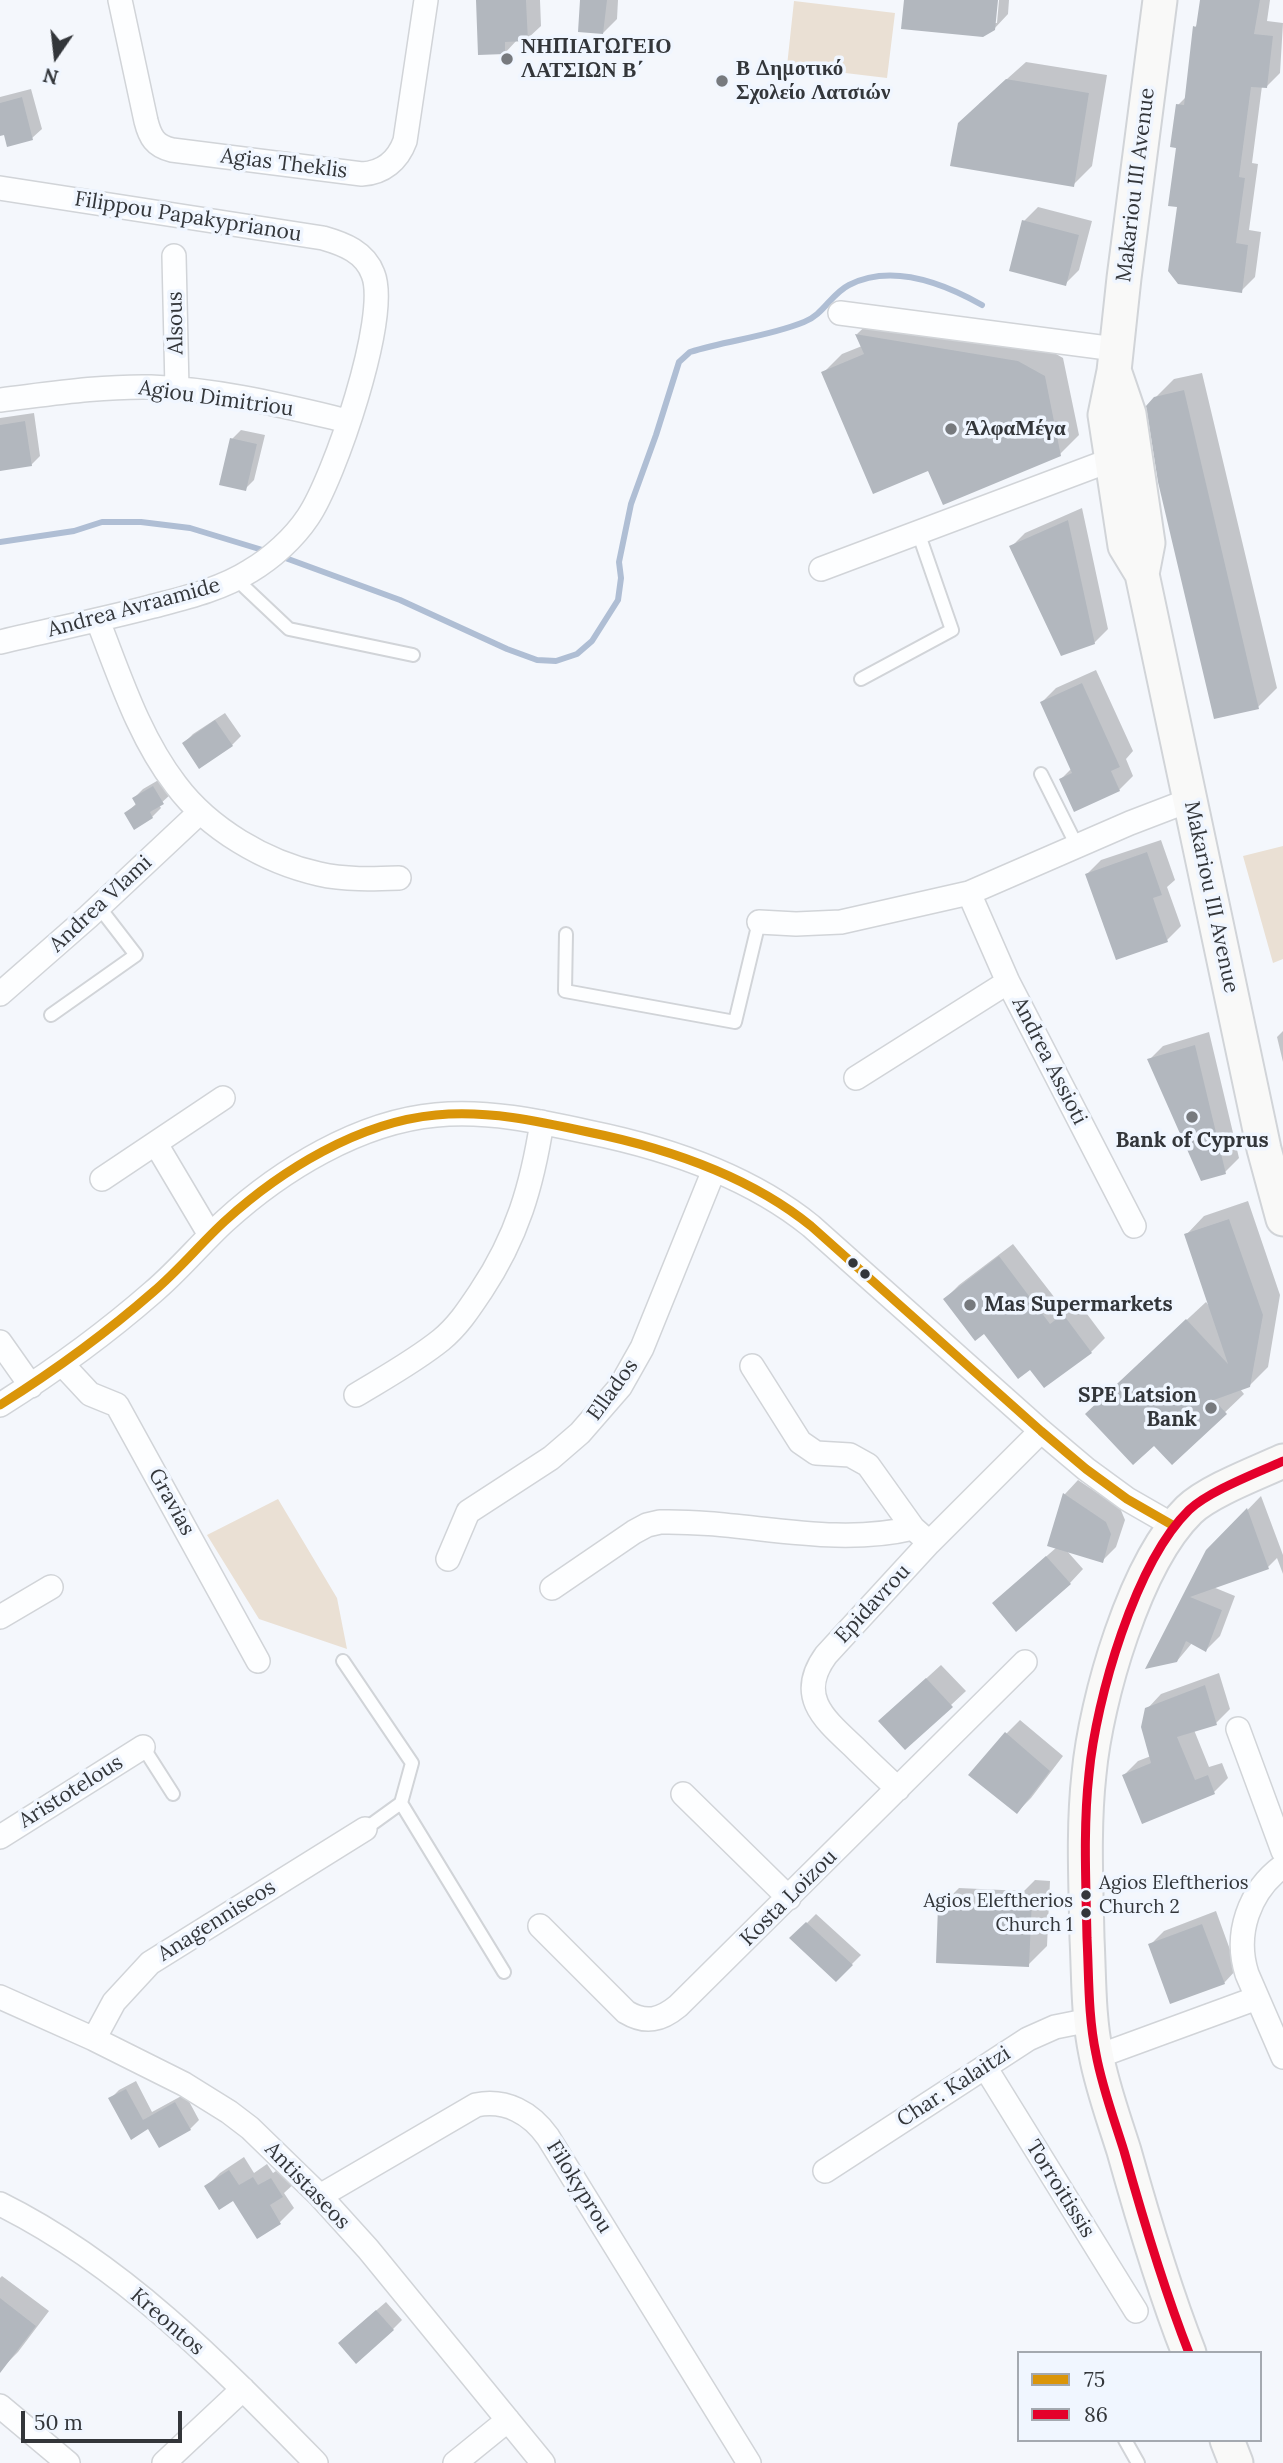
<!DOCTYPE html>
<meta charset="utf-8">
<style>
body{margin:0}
#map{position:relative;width:1283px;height:2463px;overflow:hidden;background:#f4f7fc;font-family:Lora,serif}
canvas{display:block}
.legend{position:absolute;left:1017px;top:2351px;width:245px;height:91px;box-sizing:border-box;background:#f0f6ff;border:2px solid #a4a9b0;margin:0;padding:9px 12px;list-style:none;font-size:21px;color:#33363a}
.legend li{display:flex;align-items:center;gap:14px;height:35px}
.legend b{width:35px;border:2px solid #a4a9b0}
.north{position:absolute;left:21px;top:21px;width:70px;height:70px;-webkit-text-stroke:5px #f0f6ff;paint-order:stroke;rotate:194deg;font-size:19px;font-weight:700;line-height:28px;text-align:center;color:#33363a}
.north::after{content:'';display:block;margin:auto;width:24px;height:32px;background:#33363a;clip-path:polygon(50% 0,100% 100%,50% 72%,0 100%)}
.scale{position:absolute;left:21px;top:2411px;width:161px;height:32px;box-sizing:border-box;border:4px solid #33363a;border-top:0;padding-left:9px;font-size:21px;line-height:24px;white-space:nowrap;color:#33363a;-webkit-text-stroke:5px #f0f6ff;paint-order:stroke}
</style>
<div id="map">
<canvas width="1283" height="2463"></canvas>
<ul class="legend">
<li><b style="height:9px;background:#da9509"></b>75</li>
<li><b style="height:9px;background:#e4002b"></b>86</li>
</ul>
<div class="north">N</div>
<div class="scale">50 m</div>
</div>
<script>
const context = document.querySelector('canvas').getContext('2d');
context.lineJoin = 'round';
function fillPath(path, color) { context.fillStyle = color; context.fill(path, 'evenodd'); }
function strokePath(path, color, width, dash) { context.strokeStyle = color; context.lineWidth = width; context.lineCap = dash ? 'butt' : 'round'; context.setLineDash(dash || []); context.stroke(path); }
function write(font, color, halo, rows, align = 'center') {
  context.font = font + ' Lora,serif'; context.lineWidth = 7; context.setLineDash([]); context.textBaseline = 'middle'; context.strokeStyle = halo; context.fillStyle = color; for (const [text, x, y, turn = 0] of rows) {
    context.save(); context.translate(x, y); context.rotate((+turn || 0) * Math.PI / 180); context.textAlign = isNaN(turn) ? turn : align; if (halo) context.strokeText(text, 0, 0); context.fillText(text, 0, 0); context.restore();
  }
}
fillPath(new Path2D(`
 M794 1 895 13 887 78 787 66Z
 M1283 846V959L1273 963 1243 856Z
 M278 1499 337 1598 347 1649 259 1619 207 1535Z`), '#eae0d4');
fillPath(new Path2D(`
 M478 0H540L541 26 527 39 517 40 505 53Z
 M582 0H618L617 19 603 33Z
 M905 0H996L994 23H997L999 0H1009L1008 14 994 29Z
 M1202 0H1270L1267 21 1283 23 1280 73 1266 87 1262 86 1252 163 1258 164 1249 230 1261 232 1255 277 1241 291 1179 206 1178 105 1187 96 1195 27 1198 24Z
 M1026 62 1107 75 1092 166 1073 185 979 104Z
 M31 89 42 129 32 138 5 133 0 134V97Z
 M1038 207 1092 221 1079 270 1065 284 1024 221Z
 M876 316 1037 343 1063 358 1079 435 1060 454 929 469 823 373 842 354 862 346 857 334Z
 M1202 373 1277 688 1258 707 1155 398 1174 379Z
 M34 413 40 456 31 465 0 469V418Z
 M241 430 265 435 254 480 245 489 232 439Z
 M1082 508 1108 629 1094 643 1011 547 1025 533Z
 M1096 670 1133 751 1126 759 1133 776 1119 790 1061 779 1072 768 1042 702 1056 688Z
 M225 713 241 736 232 745 184 743 193 734Z
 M162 778 171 794 159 805 161 808 152 817 126 813 137 803 134 798 143 789Z
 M1161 840 1175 880 1167 887 1181 926 1167 940 1117 958 1087 874 1101 860Z
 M1283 1031V1062L1277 1037Z
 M1209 1032 1239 1158 1225 1172 1149 1060 1163 1046Z
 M1248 1201 1280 1295 1268 1367 1249 1386 1240 1389 1244 1394 1172 1463 1106 1395 1206 1302 1210 1307 1186 1235 1204 1216Z
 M1013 1244 1065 1311 1078 1302 1105 1338 1091 1352 1031 1368 945 1299 959 1285Z
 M1078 1480 1120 1508 1125 1520 1116 1547 1102 1561 1067 1551 1083 1569 1070 1583 1008 1590 1057 1547 1065 1494Z
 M1261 1496 1283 1555V1574L1277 1558 1268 1567 1213 1587 1235 1596 1220 1636 1206 1650 1192 1643 1177 1661 1148 1667 1207 1552Z
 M941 1665 966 1691 905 1748 895 1707Z
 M1219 1673 1230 1709 1216 1723 1194 1730 1209 1767 1222 1763 1228 1778 1214 1792 1143 1821 1124 1775 1138 1761 1151 1756 1147 1709 1161 1694Z
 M1020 1720 1063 1756 1031 1798 1017 1812 1006 1734Z
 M1035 1880 1050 1881 1047 1946 1028 1965 940 1907 959 1888 1024 1891Z
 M1216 1911 1237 1969 1224 1983 1150 1945 1164 1931Z
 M816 1914 861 1955 836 1980 792 1938Z
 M136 2081 152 2112 185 2094 199 2120 190 2129 149 2126 110 2099 119 2090Z
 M244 2157 254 2173 267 2164 273 2173 285 2165 296 2182 284 2193 294 2208 280 2222 258 2236 234 2199 206 2187 220 2173Z
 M2 2276 49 2311 18 2352 4 2366 0 2363V2278Z
 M386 2302 402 2320 393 2329 349 2334Z`), '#0003');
strokePath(new Path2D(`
 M0 542 74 531 102 522H141L190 528 269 552
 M280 556 400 600 507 649 537 660 556 661 577 654 592 641 618 600 621 578 619 562 631 504 656 435 679 362 690 352C728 340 767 337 804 322 823 315 831 294 849 285 892 263 943 283 982 305`), '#afbed4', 6);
fillPath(new Path2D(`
 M476 0H526L528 41 505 42V54L478 55Z
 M580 0H607L603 34 578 32Z
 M904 0H998L995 30 983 37 901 29Z
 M1200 0H1260L1254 34 1273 36 1267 88 1251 87 1239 177 1245 178 1236 243 1248 245 1242 293 1178 284 1168 271 1177 207 1168 206 1176 148 1170 147 1176 104 1184 105 1193 26 1196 27Z
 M1006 79 1089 93 1074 187 950 166 958 123Z
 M22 97 33 140 7 147 4 135 0 136V103Z
 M1022 220 1079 235 1066 286 1009 271Z
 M855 334 1018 361 1045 376 1061 456 943 505 928 471 873 494 821 372 864 354Z
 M1184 390 1259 709 1214 719 1158 482 1146 406 1154 397Z
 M25 421 32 466 0 471V425Z
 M230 438 257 444 246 491 219 485Z
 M1068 520 1095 644 1061 656 1009 546Z
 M1082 683 1120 767 1111 771 1120 791 1074 812 1059 779 1072 773 1040 702Z
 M215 720 233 746 199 769 182 743Z
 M153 786 164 804 150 812 153 818 134 830 124 813 136 805 132 798Z
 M1147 852 1162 895 1153 898 1168 942 1116 960 1085 874Z
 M1195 1045 1226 1174 1201 1181 1147 1059Z
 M1229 1219 1263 1315 1250 1387 1214 1400 1227 1414 1172 1465 1154 1446 1133 1465 1085 1414 1186 1319 1228 1364 1184 1234Z
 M999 1256 1050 1324 1063 1314 1092 1353 1044 1388 1030 1370 1018 1379 984 1334 975 1341 943 1299Z
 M1063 1493 1106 1522 1111 1534 1103 1563 1047 1546Z
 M1247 1508 1269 1569 1190 1597 1222 1610 1206 1652 1186 1641 1177 1662 1145 1669 1206 1550Z
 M1046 1556 1071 1584 1016 1632 992 1603Z
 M926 1678 953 1707 905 1750 878 1721Z
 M1205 1685 1217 1725 1177 1737 1195 1780 1208 1775 1215 1794 1142 1824 1122 1775 1151 1763 1141 1727 1145 1708Z
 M1005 1732 1050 1771 1017 1814 968 1775Z
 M1014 1898 1032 1899 1029 1967 936 1963 938 1906 1014 1909Z
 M806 1922 853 1965 836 1982 789 1938Z
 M1202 1924 1225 1984 1170 2004 1148 1944Z
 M126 2089 143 2120 175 2102 191 2130 159 2148 148 2129 131 2140 108 2098Z
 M229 2170 239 2185 253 2177 258 2185 271 2178 283 2197 270 2205 281 2224 257 2239 233 2201 219 2210 204 2186Z
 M0 2298 36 2326 0 2373Z
 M376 2310 394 2330 356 2364 338 2343Z`), '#b2b7be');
const lane = new Path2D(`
 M236 579 289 629 413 655
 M861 679 952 630 918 532
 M1041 774 1077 846
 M566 934 565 991 735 1022 759 922
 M51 1015 136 955 99 907
 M343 1661 412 1763 401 1803 365 1829
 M143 1747 173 1794
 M401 1803 504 1972
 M1125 2440 1138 2463`);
const street = new Path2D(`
 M120 0 146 121C150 137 155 146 172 150L362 174C383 173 398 160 405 141L426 0
 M0 188 323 238C344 244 365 252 373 274 390 316 334 479 308 517 294 538 272 558 250 571 220 590 184 598 150 607 100 620 50 630 0 642
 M174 256 177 389
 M840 313 1115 349
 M0 400C50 394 100 386 151 387 217 389 284 406 348 421
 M821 569 1111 460
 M98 621C120 677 139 737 176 785 209 829 265 862 319 874 345 880 373 879 399 878
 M969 893 1008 982 1134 1226
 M759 922 796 924 841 922 969 893 1130 823 1190 800
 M0 994 88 917 200 812
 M856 1078 1008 982
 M156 1144 210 1235
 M102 1179 223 1098
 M0 1342 31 1386
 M63 1365 90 1394 117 1405 258 1661
 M752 1366 800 1442 816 1453 850 1455 868 1465 913 1528 922 1536
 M356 1395C384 1378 415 1361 441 1340 458 1326 469 1309 481 1291 517 1237 532 1186 542 1122
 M0 1405C54 1371 105 1334 153 1292 179 1270 200 1244 225 1221 281 1170 359 1122 436 1115 487 1110 538 1121 588 1132 667 1148 748 1175 811 1226L1041 1431 1086 1469 1127 1499 1174 1526
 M448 1559 468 1512 551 1458 580 1433 620 1387 642 1348 714 1170
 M552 1588 634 1532 647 1525 660 1522C745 1520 829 1548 913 1528
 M0 1617 51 1587
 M1238 1729 1283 1851
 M898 1789C883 1775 868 1761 854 1747 824 1719 796 1696 826 1655L929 1543 1041 1431
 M683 1794 789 1898
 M0 1837 143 1747
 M1283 1866C1249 1891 1234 1934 1247 1974L1283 2057
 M540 1926 626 2012C646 2024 661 2020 678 2006L1025 1662
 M0 1997 94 2039 184 2084 229 2112 250 2128 320 2196 368 2249 543 2463
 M94 2039 114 2002 150 1963 365 1829
 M1096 2057 1257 1998
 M985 2067 1136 2311
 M825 2171 1028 2039 1055 2027 1090 2020
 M320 2196 476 2105C506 2099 531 2113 548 2137L749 2463
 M0 2204C123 2265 221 2366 316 2463
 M0 2406 68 2463
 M164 2463 243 2389
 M455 2463 508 2420`);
const secondary = new Path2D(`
 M1160 0 1124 278 1114 371 1105 415 1125 546 1142 574 1264 1149 1283 1219
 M1115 373 1129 414 1148 543 1142 574
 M1189 2353C1163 2287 1143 2219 1124 2151 1114 2119 1102 2087 1096 2054 1088 2016 1089 1977 1087 1938 1086 1884 1083 1828 1089 1774 1096 1699 1135 1563 1189 1510 1209 1491 1257 1473 1283 1461
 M1227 2440 1236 2463`);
strokePath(lane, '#d1d4d8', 16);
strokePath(street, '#d1d4d8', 26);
strokePath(secondary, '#d1d4d8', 37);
strokePath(lane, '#fdfeff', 12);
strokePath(street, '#fdfeff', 23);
strokePath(secondary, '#f9f9f8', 33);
strokePath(new Path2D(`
 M0 1405C54 1371 105 1334 153 1292 179 1270 200 1244 225 1221 281 1170 359 1122 436 1115 487 1110 538 1121 588 1132 667 1148 748 1175 811 1226L1041 1431 1086 1469 1127 1499 1174 1526`), '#da9509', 9);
strokePath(new Path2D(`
 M1189 2353C1163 2287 1143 2219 1124 2151 1114 2119 1102 2087 1096 2054 1088 2016 1089 1977 1087 1938 1086 1884 1083 1828 1089 1774 1096 1699 1135 1563 1189 1510 1209 1491 1257 1473 1283 1461`), '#e4002b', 9);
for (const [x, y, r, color] of [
 [507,59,7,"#777a7e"],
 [722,81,7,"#777a7e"],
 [951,429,7,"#777a7e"],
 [1192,1117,7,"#777a7e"],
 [853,1263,6,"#33363a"],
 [865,1274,6,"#33363a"],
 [970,1305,7,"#777a7e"],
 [1211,1408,7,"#777a7e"],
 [1086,1895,6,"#33363a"],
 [1086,1913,6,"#33363a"]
]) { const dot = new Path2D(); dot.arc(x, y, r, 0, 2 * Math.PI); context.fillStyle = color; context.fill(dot); strokePath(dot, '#f0f6ff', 2.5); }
write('19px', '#33363a', '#f0f6ff', [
 ["Agios Eleftherios",1099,1884],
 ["Church 2",1099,1908],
 ["Agios Eleftherios",1073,1902,"right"],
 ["Church 1",1073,1926,"right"]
], 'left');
write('bold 21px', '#33363a', '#f0f6ff', [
 ["ΝΗΠΙΑΓΩΓΕΙΟ",521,47],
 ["ΛΑΤΣΙΩΝ Β΄",521,71],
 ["Β Δημοτικό",736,69],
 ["Σχολείο Λατσιών",736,93],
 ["ΆλφαΜέγα",965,429],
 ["Bank of Cyprus",1192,1141,"center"],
 ["Mas Supermarkets",984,1305],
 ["SPE Latsion",1197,1396,"right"],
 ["Bank",1197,1420,"right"]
], 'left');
write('21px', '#33363a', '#f0f6ff', [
 ["Agias Theklis",284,164,7],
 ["Makariou III Avenue",1136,185,-83],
 ["Filippou Papakyprianou",188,217,9],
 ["Alsous",176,323,-91],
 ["Agiou Dimitriou",216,399,8],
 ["Andrea Avraamide",134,608,-15],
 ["Makariou III Avenue",1211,897,78],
 ["Andrea Vlami",101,904,-43],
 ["Andrea Assioti",1049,1061,63],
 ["Ellados",613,1390,-54],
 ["Gravias",171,1502,61],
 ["Epidavrou",873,1604,-47],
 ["Aristotelous",71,1792,-32],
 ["Kosta Loizou",789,1898,-45],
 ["Anagenniseos",217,1921,-32],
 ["Char. Kalaitzi",954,2087,-33],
 ["Antistaseos",307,2186,46],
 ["Filokyprou",579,2187,58],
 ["Torroitissis",1060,2189,58],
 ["Kreontos",167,2322,41]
]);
</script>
